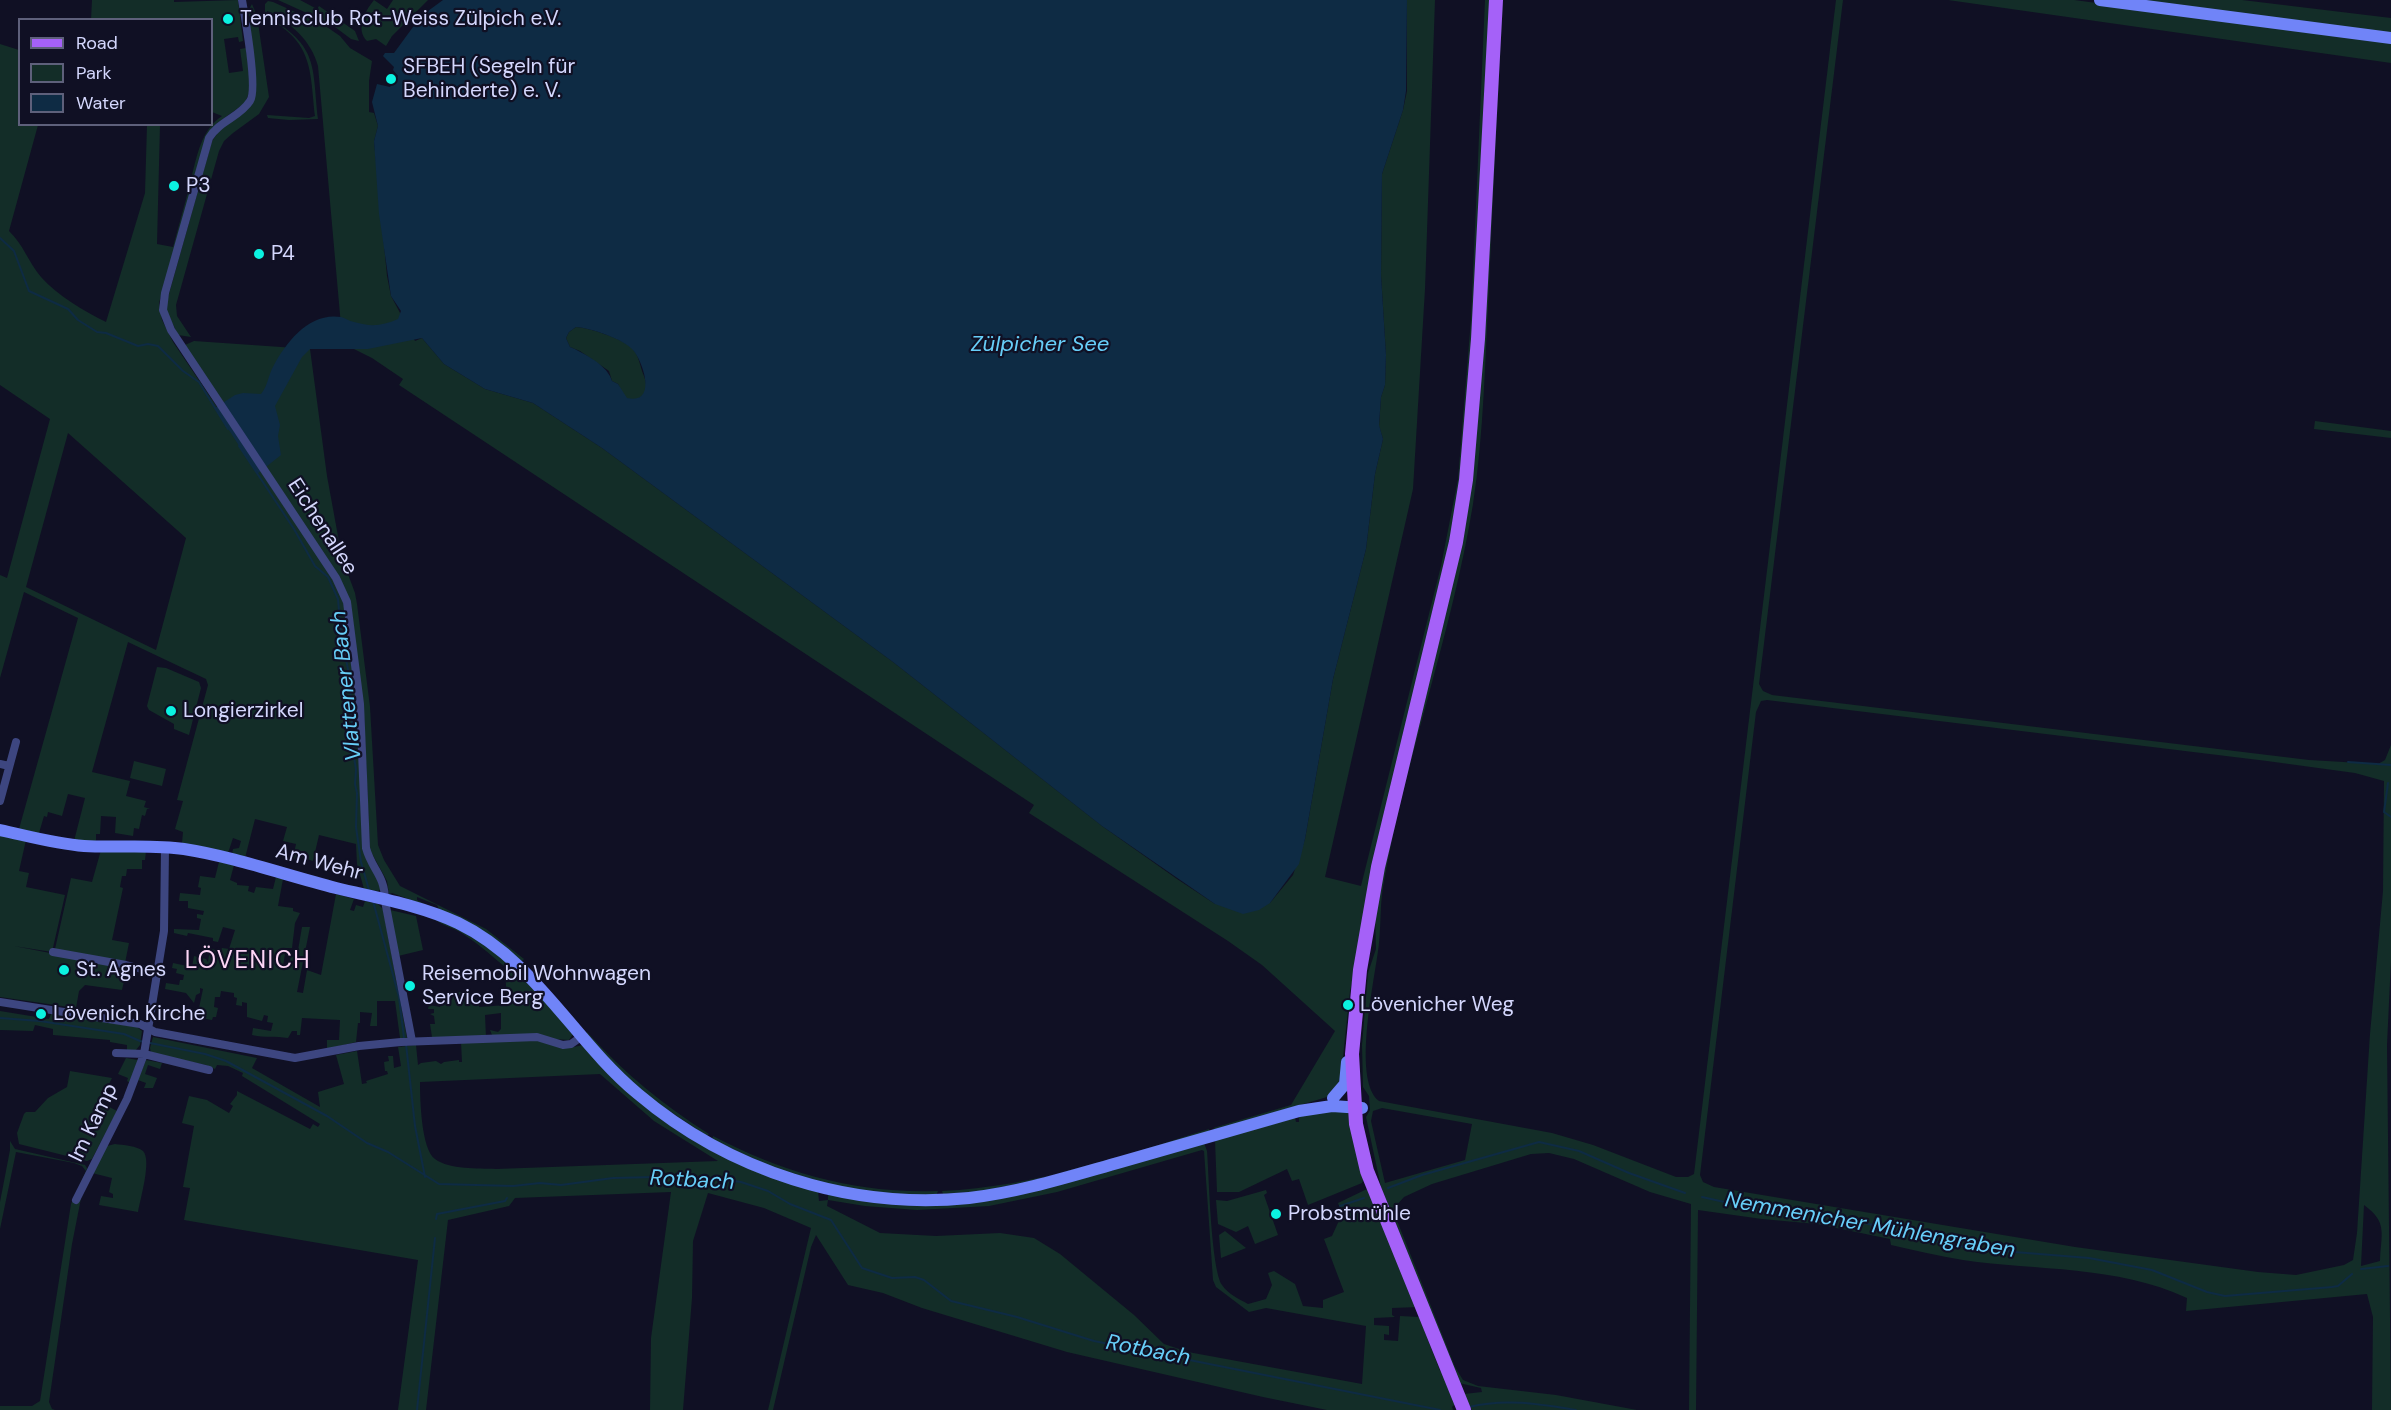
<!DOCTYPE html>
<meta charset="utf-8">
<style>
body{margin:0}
#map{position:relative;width:2391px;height:1410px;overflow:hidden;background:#101024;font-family:"DM Sans",sans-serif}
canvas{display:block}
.legend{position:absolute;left:18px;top:18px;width:195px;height:108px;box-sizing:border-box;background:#101024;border:2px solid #5e607b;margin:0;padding:8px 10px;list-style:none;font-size:18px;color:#d4d7fd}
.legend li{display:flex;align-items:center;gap:12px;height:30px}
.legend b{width:30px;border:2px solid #5e607b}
</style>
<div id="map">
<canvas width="2391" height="1410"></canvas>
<ul class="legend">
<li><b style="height:8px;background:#a561f8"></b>Road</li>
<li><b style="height:16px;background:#132d28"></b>Park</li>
<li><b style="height:16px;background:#0e2b44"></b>Water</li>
</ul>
</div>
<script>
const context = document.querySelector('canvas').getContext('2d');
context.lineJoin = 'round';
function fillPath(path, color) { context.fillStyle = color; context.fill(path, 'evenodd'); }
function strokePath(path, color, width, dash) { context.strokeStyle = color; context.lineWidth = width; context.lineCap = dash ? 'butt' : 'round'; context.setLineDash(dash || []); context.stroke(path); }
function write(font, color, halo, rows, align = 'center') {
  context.font = font + ' "DM Sans",sans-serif'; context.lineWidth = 4.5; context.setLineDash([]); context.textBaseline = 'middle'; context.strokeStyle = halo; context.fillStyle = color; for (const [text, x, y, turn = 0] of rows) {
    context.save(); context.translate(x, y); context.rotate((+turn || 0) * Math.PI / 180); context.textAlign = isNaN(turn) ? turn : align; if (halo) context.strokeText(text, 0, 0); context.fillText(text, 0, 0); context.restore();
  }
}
fillPath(new Path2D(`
 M92 0H174V2L238 0 243 41 239 42 238 37 224 39 229 73 243 71 240 49 246 48 251 88 245 103 216 124 194 179H191C197 156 201 130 222 116L212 112V20H91Z
 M278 0H300L317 9 319 6 355 31 359 41 351 39 331 24Z
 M374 0 387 9 393 0H428L392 36 386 46 376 39 367 41C355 29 365 11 374 0Z
 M1407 0H1435L1425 289 1413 489 1325 877 1361 886 1441 566 1458 479 1471 319 1485 0H1490L1475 335 1456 517 1350 991 1341 1076 1339 1082 1327 1097 1216 1130 1213 1128 1291 1105 1335 1031 1262 965 1228 941 1029 813 1034 805 399 385 403 379 372 358 348 346 342 337 318 66C311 40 291 23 267 11V16C319 47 312 65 318 119L289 120 268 118 267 115 309 118 315 116C310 69 313 41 265 17V4L268 1 273 2 324 25 340 36 350 48 372 61 369 81V112L374 113 378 126 374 141 387 276 391 296 415 341 422 338 444 364 485 389 533 403 602 448 893 662 1102 826 1177 879 1215 904 1270 903 1293 875 1305 839 1333 679 1366 549 1375 474 1383 439 1379 426 1381 397 1385 385 1386 355 1381 275 1382 174 1403 110 1407 91Z
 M1498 0H1503C1498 95 1493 191 1489 286 1485 359 1484 432 1473 504 1452 634 1405 758 1383 887 1380 906 1381 924 1379 943 1376 975 1351 1079 1379 1101L1552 1133 1593 1145 1676 1177H1688L1694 1174 1836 0H1843L1759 684 1763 691 1772 695 2309 760 2378 764 2385 760 2391 745V960L2387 1045 2391 1410H2372L2373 1317 2367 1294 2186 1311 2187 1298C2116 1265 2038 1271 1963 1260 1939 1256 1914 1250 1891 1245L1890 1239 1817 1224 1762 1219 1698 1210 1696 1410H1689L1691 1204 1650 1192 1574 1159 1549 1153 1531 1154 1432 1184 1404 1197 1395 1207 1396 1218 1455 1367 1463 1380 1478 1386 1556 1395 1637 1410H1471L1464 1394 1482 1392 1481 1388 1459 1383 1381 1187 1366 1117 1370 1110 1369 1096 1363 1087 1362 1045 1368 973 1376 949 1375 914 1379 885 1457 553ZM1767 700 2267 761 2355 773 2384 781 2383 891 2370 1034 2357 1233 2353 1260 2344 1265 2296 1275 2258 1272 2075 1247 1714 1187 1703 1182 1700 1175 1756 712 1761 701ZM1382 1108 1472 1124 1465 1160 1385 1183 1371 1121 1373 1111ZM2364 1205C2388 1222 2381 1234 2380 1261L2361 1266Z
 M1948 0H2074L2391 42V63Z
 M2133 0H2242L2391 18V34Z
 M252 4 257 16 269 97 259 114 233 133 224 141 219 151 176 305 177 316 191 337 178 335 165 308 212 141 219 131 250 105 247 13Z
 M0 44 19 50 20 124 38 125 9 231C23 244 29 263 41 277 58 296 84 311 106 322L145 193 147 125H160L157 244 173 247 188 192 190 194 159 303 162 320 173 342 328 571 343 599 358 710 365 849 381 889 378 891 364 889 357 864 356 844 319 835 313 861 297 856 296 859 293 858 296 844 283 841 287 827 255 819 245 858 232 854 233 849 239 848 241 841 233 838 228 853 182 843 183 832 175 829 183 801 177 800 208 685 206 679 128 642 92 772 130 781 126 796 146 801 144 807 150 809H147L145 816 142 815 139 829 134 828 133 836 115 833 116 817 101 816 100 834H96V842L74 841 85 798 68 794 62 816 48 812 47 817 44 816 39 833 19 829 78 618 24 592 0 678V575L7 578 50 419 0 385ZM68 433 186 538 156 650 26 587Z
 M576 327C590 328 624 339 633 349 638 355 640 364 642 371 644 376 647 383 646 389 645 398 631 404 624 396 621 393 620 387 618 384L612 381 609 371 580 351 570 347 566 338 569 332Z
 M194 341 310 349 327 476 342 558 355 593 357 604 370 707 378 845 384 860 400 886 486 929 524 959 522 961 439 909 437 905 417 897V900L428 906 392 893 389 894 387 881 370 850 364 717 351 606 185 345Z
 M2315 421 2391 431V438L2314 429Z
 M157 667 166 668 199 682 201 688 189 735 174 729V724L149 710 147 706Z
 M134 761 166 769 162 786 130 778Z
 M0 833 26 840 19 871 29 873 26 887 65 895 52 952 14 946 127 968 122 990 85 985 79 991 76 1008 0 997Z
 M101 850 146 851 145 860H142V869H127L126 876H122L120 887 123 888 112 940 129 943 125 963 55 949 71 878 92 882Z
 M219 862 234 865 230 880 237 883V885L249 886 248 891 254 893 256 887 273 889 276 877 283 879 278 906 293 908V911L300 913 295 923 292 948H286L283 966 289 967 291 955H294L293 962H296L302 927H310L297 992 303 993 307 970 321 975 336 894 354 899 350 910 354 911 356 905 363 907 365 901 378 904 383 909 407 1038H400L395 1001H377V1026H370L372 1013 360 1012V1023H358L356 1042 327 1049V1040H339L340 1020 302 1018 300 1035H297V1031H292L288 1038C275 1036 266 1038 252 1035L253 1028 271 1031 273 1023 267 1022 268 1016 264 1015 262 1021 247 1017V1003L242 1002V1006L236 1005 237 998 234 997V993L221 991 220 997H215L214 1007 218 1008 216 1017H213L212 1020 200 1018 201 1009 199 1008 203 989 200 988V993L196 995 194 1003 186 993 165 989 166 983 179 985 180 980H183L184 975 176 973 177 969 172 968 173 963 192 967 194 956 206 959 208 962 210 948 220 952 222 948 229 949 235 930 223 927 218 942 213 941V938L188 933 187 936 174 933V929L199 930 201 919 197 918V914L203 915 204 911 188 908V901H179L180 893 200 895 201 888 198 887 200 876 215 878Z
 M390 910 416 916 423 950 398 956Z
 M431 916 452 924 510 961 573 1034 569 1040 492 1035 490 1030 498 1032 501 1029V1013L485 1015 486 1037H432L430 1024H435L434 1016 430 1014 434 1013V1009H428L429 1005 440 1007 441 1000H452L454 992H462L461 997 480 1000 479 1007 507 1005 505 967C491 955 476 942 460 932 449 926 440 925 431 916Z
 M0 1011 49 1019 51 1014 137 1027 142 1031 140 1045 136 1050H127V1045L110 1042V1040L53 1035V1029L35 1025 33 1031 0 1030Z
 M587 1032C624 1073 663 1105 709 1134L707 1136 638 1090 586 1034Z
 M153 1037 257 1058 252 1068 320 1107 318 1092 344 1084 336 1055 357 1051 362 1084 367 1083 366 1081 388 1074 387 1071H385L384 1062 389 1061 388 1056H393L394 1068 401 1066 398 1047 416 1045 418 1065 421 1063 436 1061 441 1064 444 1062 459 1060V1062H462L461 1042 537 1039 574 1047 583 1045 656 1113 818 1191 819 1201 828 1200V1193L928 1203 1204 1143 1207 1151C1209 1176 1211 1268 1222 1285 1228 1294 1239 1299 1248 1304L1266 1299 1272 1285 1268 1273 1274 1271 1295 1284 1303 1306 1323 1308V1300L1344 1292 1324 1239 1332 1236 1342 1214 1338 1203 1367 1189 1419 1307 1392 1308V1315L1395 1317 1374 1318V1325L1389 1326V1335L1384 1334V1340L1398 1341 1400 1316 1419 1317 1440 1371 1443 1370 1455 1404 1452 1407 1453 1410H1327L1263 1397 1067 1352 922 1308 883 1293 848 1285 816 1235 811 1247 773 1410H768L811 1228 764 1208 708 1193 693 1241 692 1298 683 1410H650L651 1338 671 1192 515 1198 509 1206 448 1220 426 1410H398L418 1260 184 1220 190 1188 183 1187 194 1126 182 1123 189 1096 207 1100 229 1113 233 1106 230 1104 237 1095V1091L310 1129 313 1124 318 1127 320 1124 242 1076 243 1073 228 1066 217 1065 215 1069 206 1065 151 1053 150 1048ZM600 1074 654 1121 718 1161 496 1169C478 1168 450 1170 435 1159 421 1149 420 1098 420 1082ZM1202 1150 1204 1151 1213 1280 1216 1287 1249 1312 1266 1308 1366 1326 1362 1384 1188 1352 1164 1344 1134 1315 1060 1254 1034 1238 1000 1233 936 1236 880 1233 827 1206 828 1200 865 1206 917 1210 989 1206 1057 1192Z
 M126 1058 138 1060 130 1083 127 1081 128 1078 118 1074Z
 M146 1060 162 1063 160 1069 148 1065 145 1074 157 1078 153 1088H144L146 1083 138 1080Z
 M70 1071 112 1078 100 1102 117 1111 92 1159 87 1161 19 1144 17 1133 24 1114 26 1112H35L48 1098 67 1087Z
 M1322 1109 1347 1112 1350 1115 1364 1178 1362 1183 1308 1205 1299 1179 1292 1181 1287 1169 1239 1192H1217L1215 1140 1295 1118 1296 1122H1299V1115Z
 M1209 1129V1132L997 1190 943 1194 942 1191C1034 1187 1122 1156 1209 1129Z
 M713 1136C783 1173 858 1194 938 1191L936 1196 868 1193 790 1175 712 1140Z
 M10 1141 15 1149 85 1165 87 1168 72 1244 49 1402 52 1409 55 1410H0V1406H32L40 1401 71 1204 86 1171 82 1166 74 1163 16 1152 0 1229V1202L10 1150Z
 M115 1144C123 1145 137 1146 143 1151 152 1160 140 1200 138 1212L99 1205 101 1196 113 1198V1194L109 1192 112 1178 92 1173 107 1146Z
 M1266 1190 1267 1193 1264 1195 1278 1235 1255 1244 1248 1226 1236 1232 1218 1224 1216 1200 1227 1201Z
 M1225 1231 1246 1248 1221 1258 1219 1235Z`), '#132d28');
fillPath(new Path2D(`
 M443 0H1407L1406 91 1403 110 1382 174 1381 275 1386 355 1385 385 1381 397 1379 425 1383 439 1375 474 1366 549 1333 679 1305 839 1299 864 1270 903 1259 910 1243 914 1215 904 1102 826 893 662 602 448 533 403 485 389 444 364 422 338 368 349H310L302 357 275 406 280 425 278 436 281 455 257 474 215 408 235 395 243 393 261 394C268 386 268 375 274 365 287 341 310 312 341 317 345 318 349 321 354 322 371 327 382 326 398 319L401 311 391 296 379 214 374 141 378 126 372 102 377 84 390 87 398 76 393 70 394 67 383 56 385 53H394L413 27 428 11ZM576 327C590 328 624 339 633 350 644 363 657 405 627 398L618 384 612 381C608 366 586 354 570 347L566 338 569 332Z`), '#0e2b44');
strokePath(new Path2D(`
 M0 238 14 251 29 291 68 309 78 320 97 332 106 333 138 346 148 344 158 346 183 371 199 382 228 429
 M239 446 294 529 315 566 328 577 338 599 341 633 350 680 352 725 355 732 353 750 356 770 355 784 357 793 356 827 361 862 369 890
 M2348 762 2391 765
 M2388 783 2384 812 2391 817
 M373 901 399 997 404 1038
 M0 1018 40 1021 124 1034 140 1041 205 1054 226 1061 327 1116 367 1143 388 1152 439 1184 513 1186 540 1183 561 1185 613 1178 655 1177H701L741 1182 768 1191 790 1204 831 1220 862 1268 892 1278 915 1277 924 1280 951 1301 1017 1317 1094 1341 1440 1410
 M406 1044 415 1126 425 1177
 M1388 1188 1422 1175 1539 1142 1579 1151 1629 1173 1685 1193
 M1702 1197 1738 1205 1821 1214 1878 1226 1922 1239 1977 1249 2089 1258 2152 1270 2207 1292 2225 1296 2332 1287 2338 1286 2352 1274
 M1340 1206 1364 1198
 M436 1219 437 1214 505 1201 507 1198
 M2361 1269 2388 1266
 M1469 1407C1505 1398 1539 1404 1576 1410
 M417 1410 435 1238`), '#0e2b44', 2);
strokePath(new Path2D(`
 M242 0C245 17 258 90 250 101 240 117 219 121 209 138L165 293 163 310 171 330 336 578 347 602 360 704 366 848C372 870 385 875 385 901L412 1041
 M0 764 9 766
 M0 801 16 742
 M53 952 126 965 157 973
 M0 1002 140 1024 155 1032 295 1058 359 1046 401 1042 537 1037 563 1045 571 1044 581 1037
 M116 1053 144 1054 209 1070
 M76 1200 127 1099 144 1054 164 931 165 848`), '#3d4680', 8);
strokePath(new Path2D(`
 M2100 0 2391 38
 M0 830C28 836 56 844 84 846 117 848 151 844 184 849 235 857 285 875 336 888 377 898 420 905 458 923 535 960 574 1041 638 1094 729 1171 850 1210 969 1198 1021 1192 1071 1176 1121 1162 1180 1145 1240 1128 1299 1111L1332 1106 1362 1108
 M1333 1098 1345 1084 1347 1062`), '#7084f8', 12);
strokePath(new Path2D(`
 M1464 1410 1367 1171 1356 1124 1352 1054 1360 970 1378 867 1456 542 1466 480 1478 339 1496 0`), '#a561f8', 14);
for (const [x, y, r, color] of [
 [228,19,6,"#0bf2e1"],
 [391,79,6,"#0bf2e1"],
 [174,186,6,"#0bf2e1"],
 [259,254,6,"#0bf2e1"],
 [171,711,6,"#0bf2e1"],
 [64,970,6,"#0bf2e1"],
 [410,986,6,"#0bf2e1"],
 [1348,1005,6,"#0bf2e1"],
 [41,1014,6,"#0bf2e1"],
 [1276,1214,6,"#0bf2e1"]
]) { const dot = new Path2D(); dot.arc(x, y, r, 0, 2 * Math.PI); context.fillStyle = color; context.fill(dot); strokePath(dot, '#101024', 2); }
write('21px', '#d4d7fd', '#101024', [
 ["Tennisclub Rot-Weiss Zülpich e.V.",240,19],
 ["SFBEH (Segeln für",403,67],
 ["Behinderte) e. V.",403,91],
 ["P3",186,186],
 ["P4",271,254],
 ["Longierzirkel",183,711],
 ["St. Agnes",76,970],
 ["Reisemobil Wohnwagen",422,974],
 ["Service Berg",422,998],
 ["Lövenicher Weg",1360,1005],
 ["Lövenich Kirche",53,1014],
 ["Probstmühle",1288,1214]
], 'left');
write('21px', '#d4d7fd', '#101024', [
 ["Eichenallee",322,527,57],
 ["Am Wehr",319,863,15],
 ["Im Kamp",94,1123,-64]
]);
write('italic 22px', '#67cef8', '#101024', [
 ["Zülpicher See",1040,345],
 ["Vlattener Bach",347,686,-96],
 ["Rotbach",692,1181,3],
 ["Nemmenicher Mühlengraben",1870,1226,10],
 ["Rotbach",1148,1351,11]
]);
context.letterSpacing = '1.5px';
write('24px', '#fdd6f6', '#101024', [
 ["LÖVENICH",248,962]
]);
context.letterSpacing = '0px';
</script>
